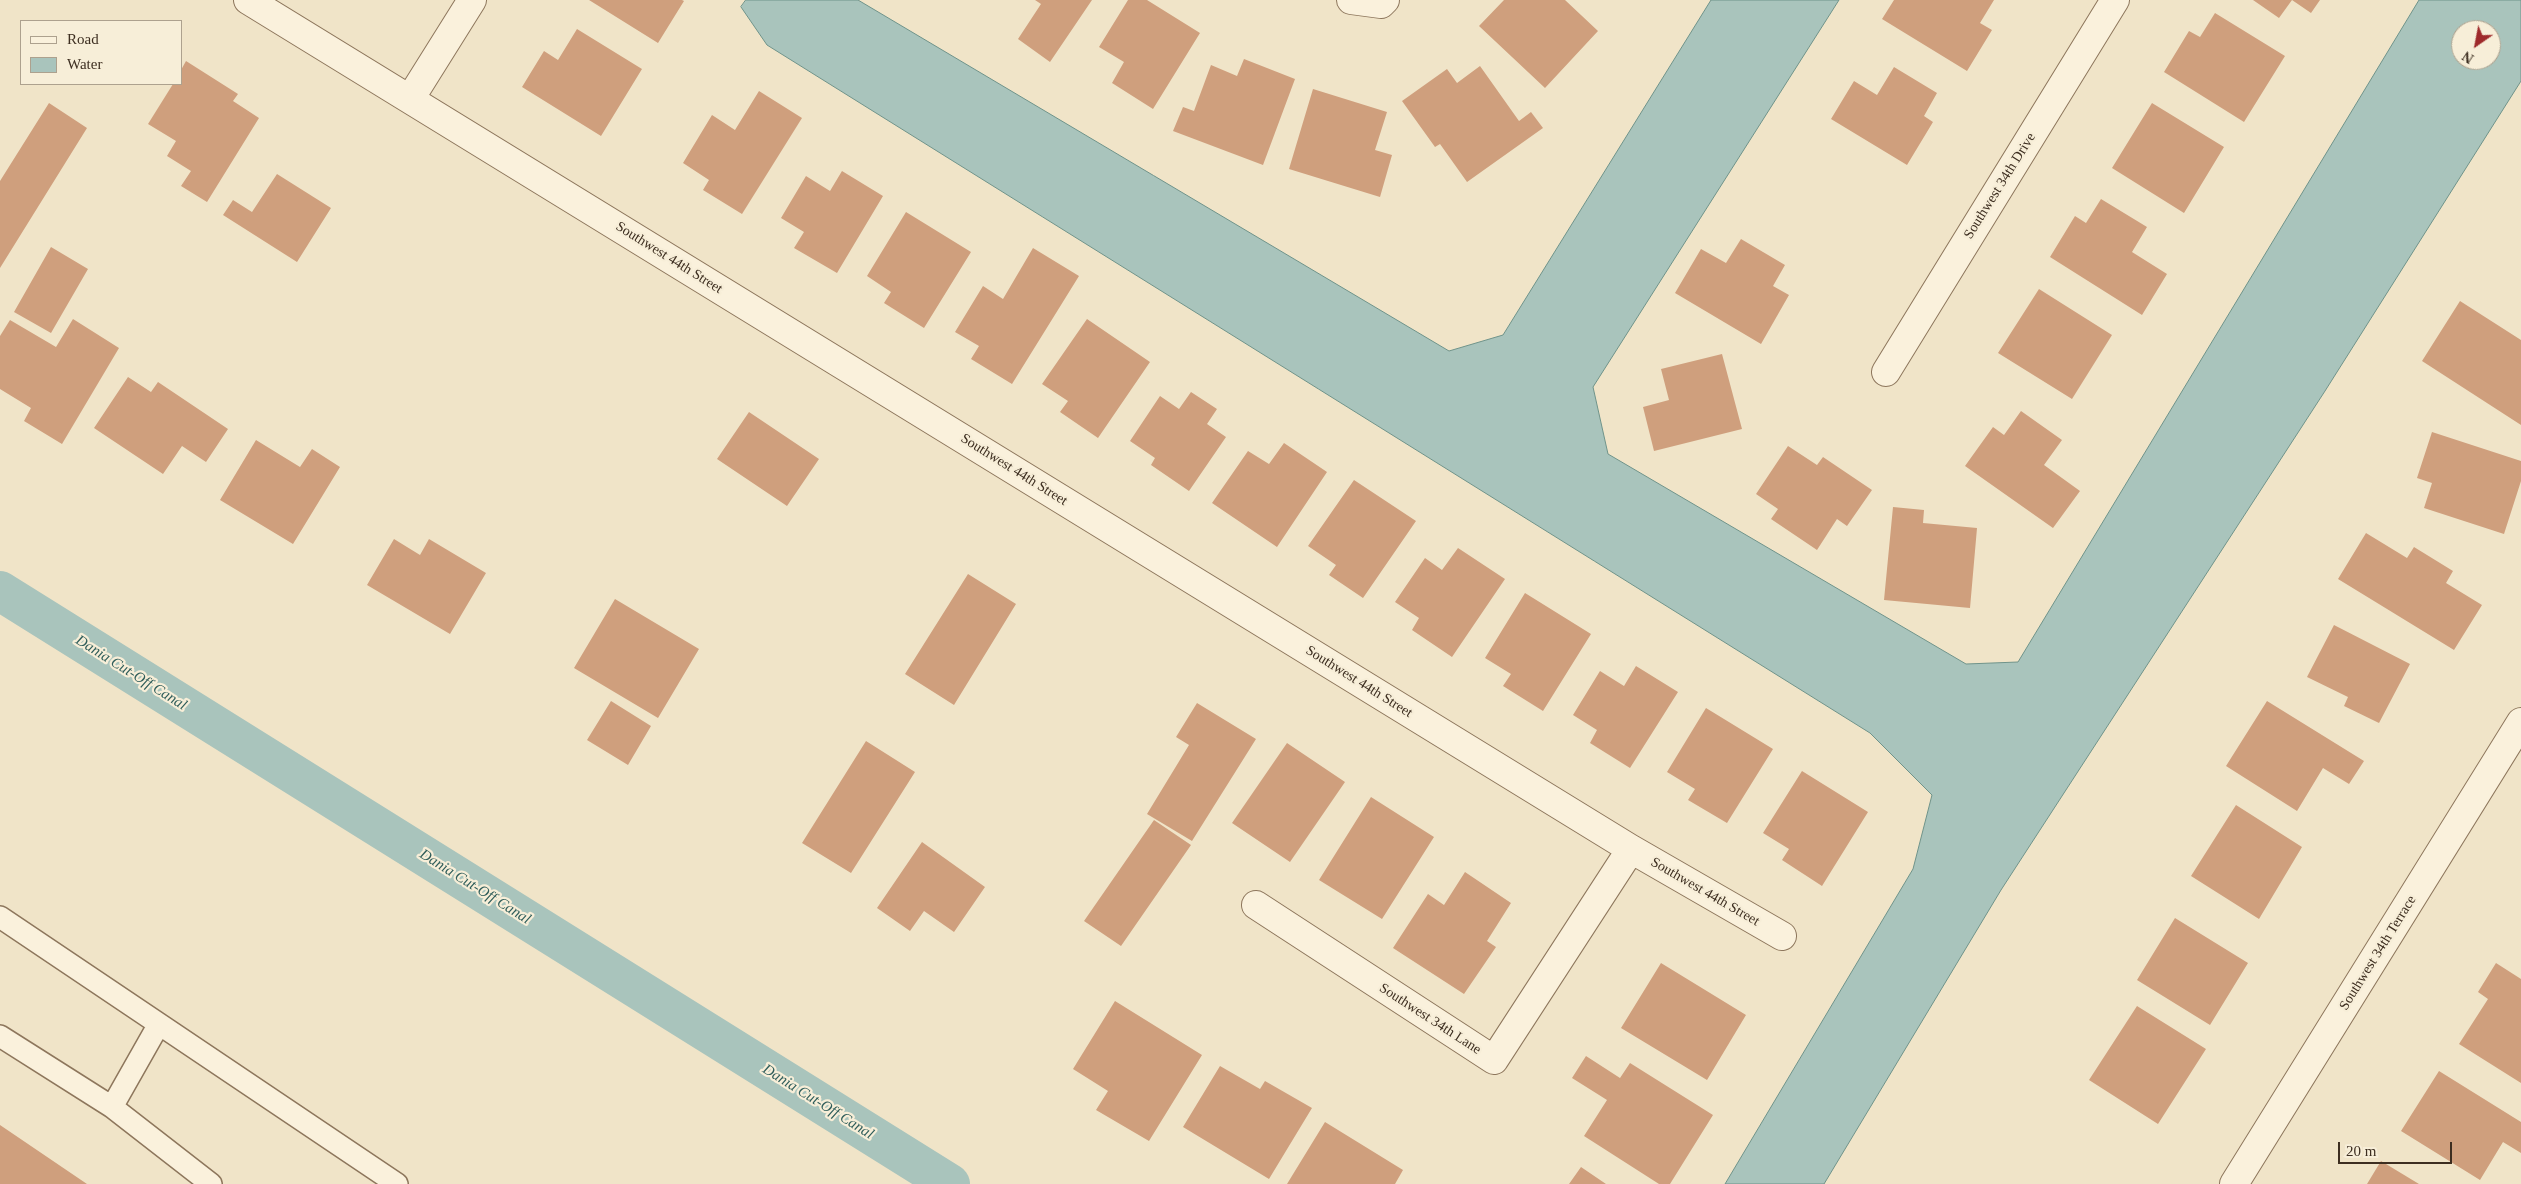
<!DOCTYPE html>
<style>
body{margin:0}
#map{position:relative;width:2521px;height:1184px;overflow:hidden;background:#f0e4c8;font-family:"Times New Roman",serif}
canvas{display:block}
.legend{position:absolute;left:20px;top:20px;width:162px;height:65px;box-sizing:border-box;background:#f7eed8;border:1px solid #ada18e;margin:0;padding:6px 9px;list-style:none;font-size:15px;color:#3d2e20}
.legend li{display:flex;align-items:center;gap:10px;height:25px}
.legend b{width:25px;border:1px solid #ada18e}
.north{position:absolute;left:2451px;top:20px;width:50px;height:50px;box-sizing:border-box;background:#f7eed8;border:1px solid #ada18e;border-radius:50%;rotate:213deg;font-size:14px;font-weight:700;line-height:20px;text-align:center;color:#3d2e20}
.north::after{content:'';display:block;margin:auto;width:18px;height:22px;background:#9e2a2b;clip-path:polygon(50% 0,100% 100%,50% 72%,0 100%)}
.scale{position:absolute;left:2338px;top:1142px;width:114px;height:22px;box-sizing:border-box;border:2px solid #3d2e20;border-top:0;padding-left:6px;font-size:15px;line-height:18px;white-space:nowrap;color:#3d2e20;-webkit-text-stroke:4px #f7eed8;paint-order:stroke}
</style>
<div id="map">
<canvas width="2521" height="1184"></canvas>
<ul class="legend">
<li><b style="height:6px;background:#faf1dc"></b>Road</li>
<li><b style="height:14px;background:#a9c4bc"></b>Water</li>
</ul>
<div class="north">N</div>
<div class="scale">20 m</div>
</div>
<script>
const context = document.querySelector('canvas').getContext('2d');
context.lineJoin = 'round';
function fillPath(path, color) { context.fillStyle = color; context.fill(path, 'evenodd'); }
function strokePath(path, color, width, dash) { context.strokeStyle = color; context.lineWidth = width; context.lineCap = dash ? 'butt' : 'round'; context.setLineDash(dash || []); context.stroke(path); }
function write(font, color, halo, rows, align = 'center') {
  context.font = font + ' "Times New Roman",serif'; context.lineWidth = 4.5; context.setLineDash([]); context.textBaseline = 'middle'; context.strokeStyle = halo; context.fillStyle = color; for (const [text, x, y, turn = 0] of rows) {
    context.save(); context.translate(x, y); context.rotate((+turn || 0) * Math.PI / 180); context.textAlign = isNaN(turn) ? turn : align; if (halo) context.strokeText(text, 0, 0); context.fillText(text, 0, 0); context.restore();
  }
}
const water = new Path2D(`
 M746 0H858L1449 351 1503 335 1711 0H1839L1593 387 1608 454 1966 664 2018 662 2419 0H2521V81L2325 391 2001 890 1824 1184H1725L1913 869 1932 795 1870 733 767 45 741 7ZM2461 30H2491V60H2461Z`);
fillPath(water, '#a9c4bc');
strokePath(water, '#6f938a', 1);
strokePath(new Path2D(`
 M0 591 950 1184`), '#a9c4bc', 40);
fillPath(new Path2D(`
 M589 0H682L684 1 658 43Z
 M1035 0H1092L1050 62 1018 39 1041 4Z
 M1128 0H1147L1200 33 1153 109 1112 83 1124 62 1099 47Z
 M1504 0H1565L1598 31 1545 88 1479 26Z
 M1894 0H1994L1980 23 1992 30 1967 71 1882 19Z
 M2253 0H2292L2279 18Z
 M2292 0H2320L2311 13Z
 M2215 13 2285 56 2244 122 2164 72 2189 31 2200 37Z
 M577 29 642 69 601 136 522 87 544 51 558 60Z
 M1244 59 1295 79 1263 165 1173 131 1183 107 1194 111 1211 65 1237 76Z
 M186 61 238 94 233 101 259 118 207 202 181 186 191 171 167 156 176 141 148 124 173 84H181V70Z
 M1480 66 1519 121 1531 112 1543 128 1467 182 1440 144 1435 147 1402 101 1447 69 1457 83Z
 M1894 67 1937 93 1924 116 1933 122 1907 165 1831 119 1854 81 1877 95Z
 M1313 89 1387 112 1375 150 1392 155 1380 197 1289 169Z
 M759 91 802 118 742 214 703 190 709 180 683 163 712 115 735 130Z
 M49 103 87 128 0 268V181Z
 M2152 103 2224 147 2184 213 2112 168Z
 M842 171 883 196 837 273 794 248 804 232 781 218 806 176 830 191Z
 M277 174 331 208 297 262 223 215 233 200 252 212Z
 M2101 199 2147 227 2132 252 2167 274 2142 315 2050 257 2075 216 2086 223Z
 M906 212 971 252 924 328 884 303 891 292 867 276Z
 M1741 239 1785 265 1773 286 1789 295 1761 344 1675 293 1701 249 1726 263Z
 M51 247 88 269 51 333 14 312Z
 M1033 248 1079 276 1012 384 971 359 979 346 955 332 983 286 1003 299Z
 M2039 289 2112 335 2072 399 1998 353Z
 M2460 301 2521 340V425L2422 361Z
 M73 319 119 348 62 444 24 421 31 408 0 389V336L10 320 56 347Z
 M1087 319 1150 362 1098 438 1060 412 1068 401 1042 384Z
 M1722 354 1742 429 1654 451 1643 407 1669 400 1661 369Z
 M128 377 151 392 158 382 228 429 206 462 182 446 163 474 94 428Z
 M1191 392 1217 409 1207 424 1226 437 1189 491 1151 465 1155 458 1130 441 1160 396 1179 409Z
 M2021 411 2062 440 2044 465 2080 491 2053 528 1965 466 1993 427 2004 435Z
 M749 412 819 459 787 506 717 459Z
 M2432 432 2521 461V481L2504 534 2424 508 2432 483 2417 478Z
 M256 440 300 467 312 449 340 467 293 544 220 500Z
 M1284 443 1327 472 1277 547 1212 503 1248 451 1269 464Z
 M1788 446 1817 465 1823 457 1872 490 1847 526 1837 519 1817 550 1771 519 1778 509 1756 494Z
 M1354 480 1416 521 1363 598 1329 575 1336 565 1308 546Z
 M1893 507 1924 510 1923 523 1977 528 1970 608 1884 600Z
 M2366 533 2407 558 2414 547 2453 571 2446 583 2482 605 2454 650 2338 579Z
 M394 539 420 555 429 539 486 573 450 634 367 585Z
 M1458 548 1505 579 1452 657 1412 630 1419 618 1395 602 1425 558 1442 570Z
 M968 574 1016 604 954 705 905 674Z
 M1525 593 1591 634 1543 711 1503 686 1511 674 1485 658Z
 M615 599 699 649 658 718 574 668Z
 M2334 625 2410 664 2379 723 2344 706 2348 697 2307 677Z
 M1636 666 1678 692 1630 768 1590 743 1597 730 1573 715 1600 671 1624 686Z
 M611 701 651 726 628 765 587 740Z
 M2267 701 2364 761 2349 784 2323 768 2297 811 2226 766Z
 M1197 703 1256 739 1192 841 1147 814 1189 745 1176 737Z
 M1706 708 1773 749 1727 823 1688 800 1695 789 1667 772Z
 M866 741 915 772 851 873 802 843Z
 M1287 743 1345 782 1290 862 1232 823Z
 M1802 771 1868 812 1822 886 1782 860 1789 849 1763 833Z
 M1371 797 1434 837 1382 919 1319 880Z
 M2236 805 2302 847 2259 919 2191 876Z
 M1154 820 1191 845 1121 946 1084 921Z
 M922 842 985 887 954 932 924 911 910 931 877 908Z
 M1465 872 1511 903 1487 941 1496 947 1464 994 1393 948 1428 894 1444 905Z
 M2175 918 2248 963 2210 1025 2137 980Z
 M1661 963 1746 1015 1707 1080 1621 1028Z
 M2496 963 2521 979V1083L2459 1044 2488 999 2478 992Z
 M1115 1001 1202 1055 1149 1141 1096 1110 1108 1091 1073 1069Z
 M2137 1006 2206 1049 2158 1124 2089 1080Z
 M1586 1056 1620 1078 1630 1063 1713 1115 1670 1184H1659L1584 1136 1607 1100 1572 1078Z
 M1220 1066 1260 1089 1265 1081 1312 1108 1269 1179 1183 1127Z
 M2439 1071 2521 1122V1153L2503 1142 2480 1180 2401 1131Z
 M1325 1122 1403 1170 1395 1184H1287Z
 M0 1125 87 1184H0Z
 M2381 1161 2419 1184H2367Z
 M1581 1167 1606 1184H1569Z`), '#cf9f7d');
const lane = new Path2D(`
 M0 917 397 1184
 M0 1036 112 1107 211 1184
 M112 1107 159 1024`);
const street = new Path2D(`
 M248 0 1631 849 1782 936
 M1351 0 1381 4 1385 0
 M410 99 472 0
 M1886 372 2115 0
 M1256 905 1494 1060 1631 849
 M2234 1184 2521 722`);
strokePath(lane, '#8d765c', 24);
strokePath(street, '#8d765c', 30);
strokePath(lane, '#faf1dc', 21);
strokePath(street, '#faf1dc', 28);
write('14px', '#3d2e20', '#f7eed8', [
 ["Southwest 34th Drive",2000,186,-58],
 ["Southwest 44th Street",669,258,32],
 ["Southwest 44th Street",1014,470,32],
 ["Southwest 44th Street",1359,682,32],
 ["Southwest 44th Street",1705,892,30],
 ["Southwest 34th Terrace",2378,953,-58],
 ["Southwest 34th Lane",1430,1019,33]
]);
write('italic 15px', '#2f5d5a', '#f7eed8', [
 ["Dania Cut-Off Canal",131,673,32],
 ["Dania Cut-Off Canal",475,887,32],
 ["Dania Cut-Off Canal",818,1102,32]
]);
</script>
